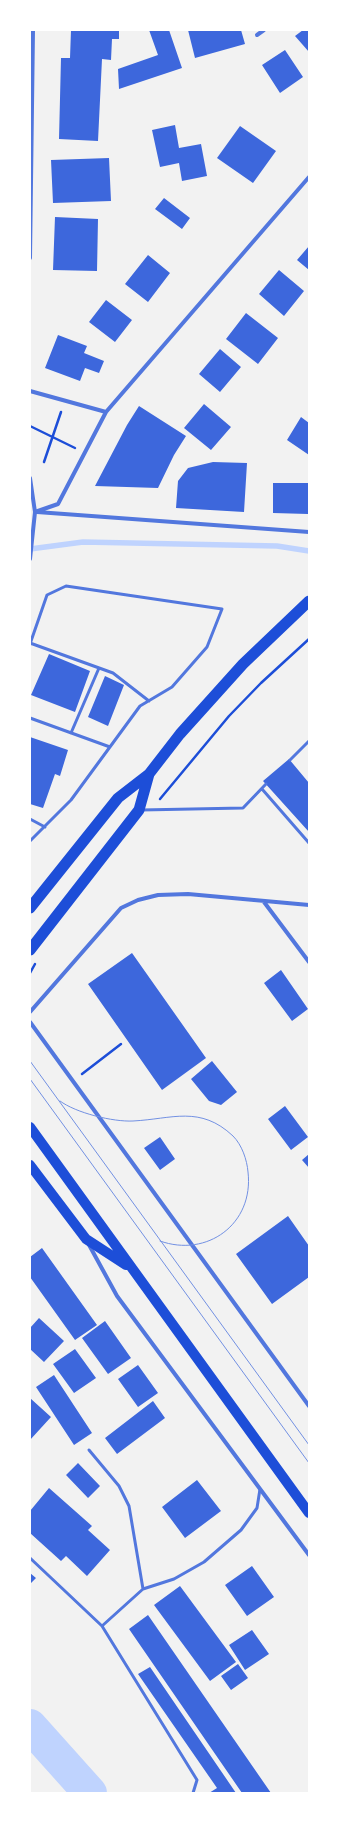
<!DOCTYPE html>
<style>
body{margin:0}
#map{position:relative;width:339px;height:1823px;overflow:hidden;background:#f2f2f2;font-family:"Exo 2",sans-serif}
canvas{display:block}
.frame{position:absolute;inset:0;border:31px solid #fff;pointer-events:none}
</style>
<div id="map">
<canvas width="339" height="1823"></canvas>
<div class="frame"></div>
</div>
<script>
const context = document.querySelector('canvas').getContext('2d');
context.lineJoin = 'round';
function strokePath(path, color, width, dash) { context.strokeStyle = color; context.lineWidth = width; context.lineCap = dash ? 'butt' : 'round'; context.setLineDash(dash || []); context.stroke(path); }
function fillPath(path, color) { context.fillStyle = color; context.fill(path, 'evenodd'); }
strokePath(new Path2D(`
 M30 549 83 542 277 546 309 551`), '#bfd3fe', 5.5);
strokePath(new Path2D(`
 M30 1726 90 1793`), '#bfd3fe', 34);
fillPath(new Path2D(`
 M71 30H119V39H112L111 60 102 59 98 141 59 139 61 58H70Z
 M149 30H169L182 68 119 89 118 69 158 55Z
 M188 30H241L245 44 195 58Z
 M303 30H309V52L295 36Z
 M285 50 303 77 280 93 262 65Z
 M175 125 179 148 201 144 207 176 182 181 179 163 160 167 152 130Z
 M240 126 276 151 253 183 217 158Z
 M109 158 111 201 53 203 51 160Z
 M164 198 190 218 182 229 155 209Z
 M55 217 98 219 97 271 53 270Z
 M309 246V270L297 260Z
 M148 255 170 273 148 302 125 284Z
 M279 270 304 291 284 316 259 294Z
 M106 300 132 320 115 342 89 322Z
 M246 313 278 338 258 364 226 339Z
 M58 335 87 346 84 353 104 361 99 373 85 368 80 381 45 368Z
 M220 349 241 367 220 392 199 374Z
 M204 404 231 427 211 450 184 428Z
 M139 406 186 436 174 455 158 488 95 486 127 425Z
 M301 417 309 423V455L287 440Z
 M213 462 247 463 244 512 176 508 178 481 188 468Z
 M273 483H308V514L273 513Z
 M49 654 90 671 75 712 31 695Z
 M105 676 124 685 108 726 88 717Z
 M30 737 68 750 60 776 55 774 43 808 30 804Z
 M289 759 309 783V832L263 781Z
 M132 953 206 1058 162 1090 88 984Z
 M281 970 308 1009 292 1021 264 983Z
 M212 1061 237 1092 221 1105 209 1101 191 1079Z
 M285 1106 308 1137 291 1150 268 1119Z
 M160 1137 175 1159 160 1170 144 1148Z
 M309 1154V1168L302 1160Z
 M288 1216 309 1246V1277L272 1304 236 1254Z
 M42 1248 97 1325 75 1340 30 1277V1257Z
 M39 1318 64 1341 44 1362 30 1349V1328Z
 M105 1321 131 1358 108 1374 82 1338Z
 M75 1349 96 1378 74 1393 53 1364Z
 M138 1365 158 1393 138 1407 118 1379Z
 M54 1375 92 1433 74 1445 36 1387Z
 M30 1398 51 1417 30 1440Z
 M153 1401 165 1418 117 1454 105 1438Z
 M78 1463 100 1486 88 1498 66 1475Z
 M197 1480 221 1511 185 1538 162 1507Z
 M49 1488 92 1526 88 1530 110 1550 87 1576 66 1556 61 1561 30 1533V1511Z
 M252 1566 274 1597 247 1616 225 1585Z
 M30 1573 36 1578 30 1584Z
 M180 1586 236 1662 210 1681 154 1605Z
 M148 1615 271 1793H242L129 1629Z
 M252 1630 269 1654 245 1670 229 1645Z
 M238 1664 248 1678 231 1690 221 1676Z
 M150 1667 236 1793H209L217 1788 138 1674Z`), '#3d67dc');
strokePath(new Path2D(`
 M30 426 75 448
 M44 462 61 412
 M160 799 229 716 261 683 309 639
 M30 973 35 964
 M82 1074 121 1044`), '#1d4ed8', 2.5);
strokePath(new Path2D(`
 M30 643 113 673 149 701
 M30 644 47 595 66 586 222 609 207 647 172 687 140 706 71 800 30 841
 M30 718 110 747
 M71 733 99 668
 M290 760 309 741
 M262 789 309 843
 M141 810 243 808 266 784
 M30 819 45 827
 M89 1450 119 1486 129 1506 143 1589
 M30 1558 102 1626 143 1589 174 1579 204 1562 241 1530 257 1508 260 1489
 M102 1626 197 1780 193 1793`), '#5277de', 3);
strokePath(new Path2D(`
 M257 35 264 30
 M30 258 33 30
 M30 391 106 412
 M30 478 35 512 30 559
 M35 512 58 504 106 412 309 177
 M37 512 309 532
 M264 902 309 962
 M30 1012 121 908 138 900 158 895 188 894 309 905
 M30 1022 309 1406
 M88 1243 117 1296 309 1555`), '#5277de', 4);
strokePath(new Path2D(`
 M30 1127 309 1513
 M30 1165 86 1239 126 1265`), '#1d4ed8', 10);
strokePath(new Path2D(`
 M30 908 118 798 149 774 180 734 243 664 309 601
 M30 950 139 810 149 774`), '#1d4ed8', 11);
strokePath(new Path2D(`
 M30 1061 309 1445
 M30 1079 309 1463
 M60 1101C76 1113 113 1122 133 1121 172 1119 200 1105 233 1136 242 1145 247 1160 248 1172 254 1224 207 1258 160 1241`), '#7290e2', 1);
</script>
